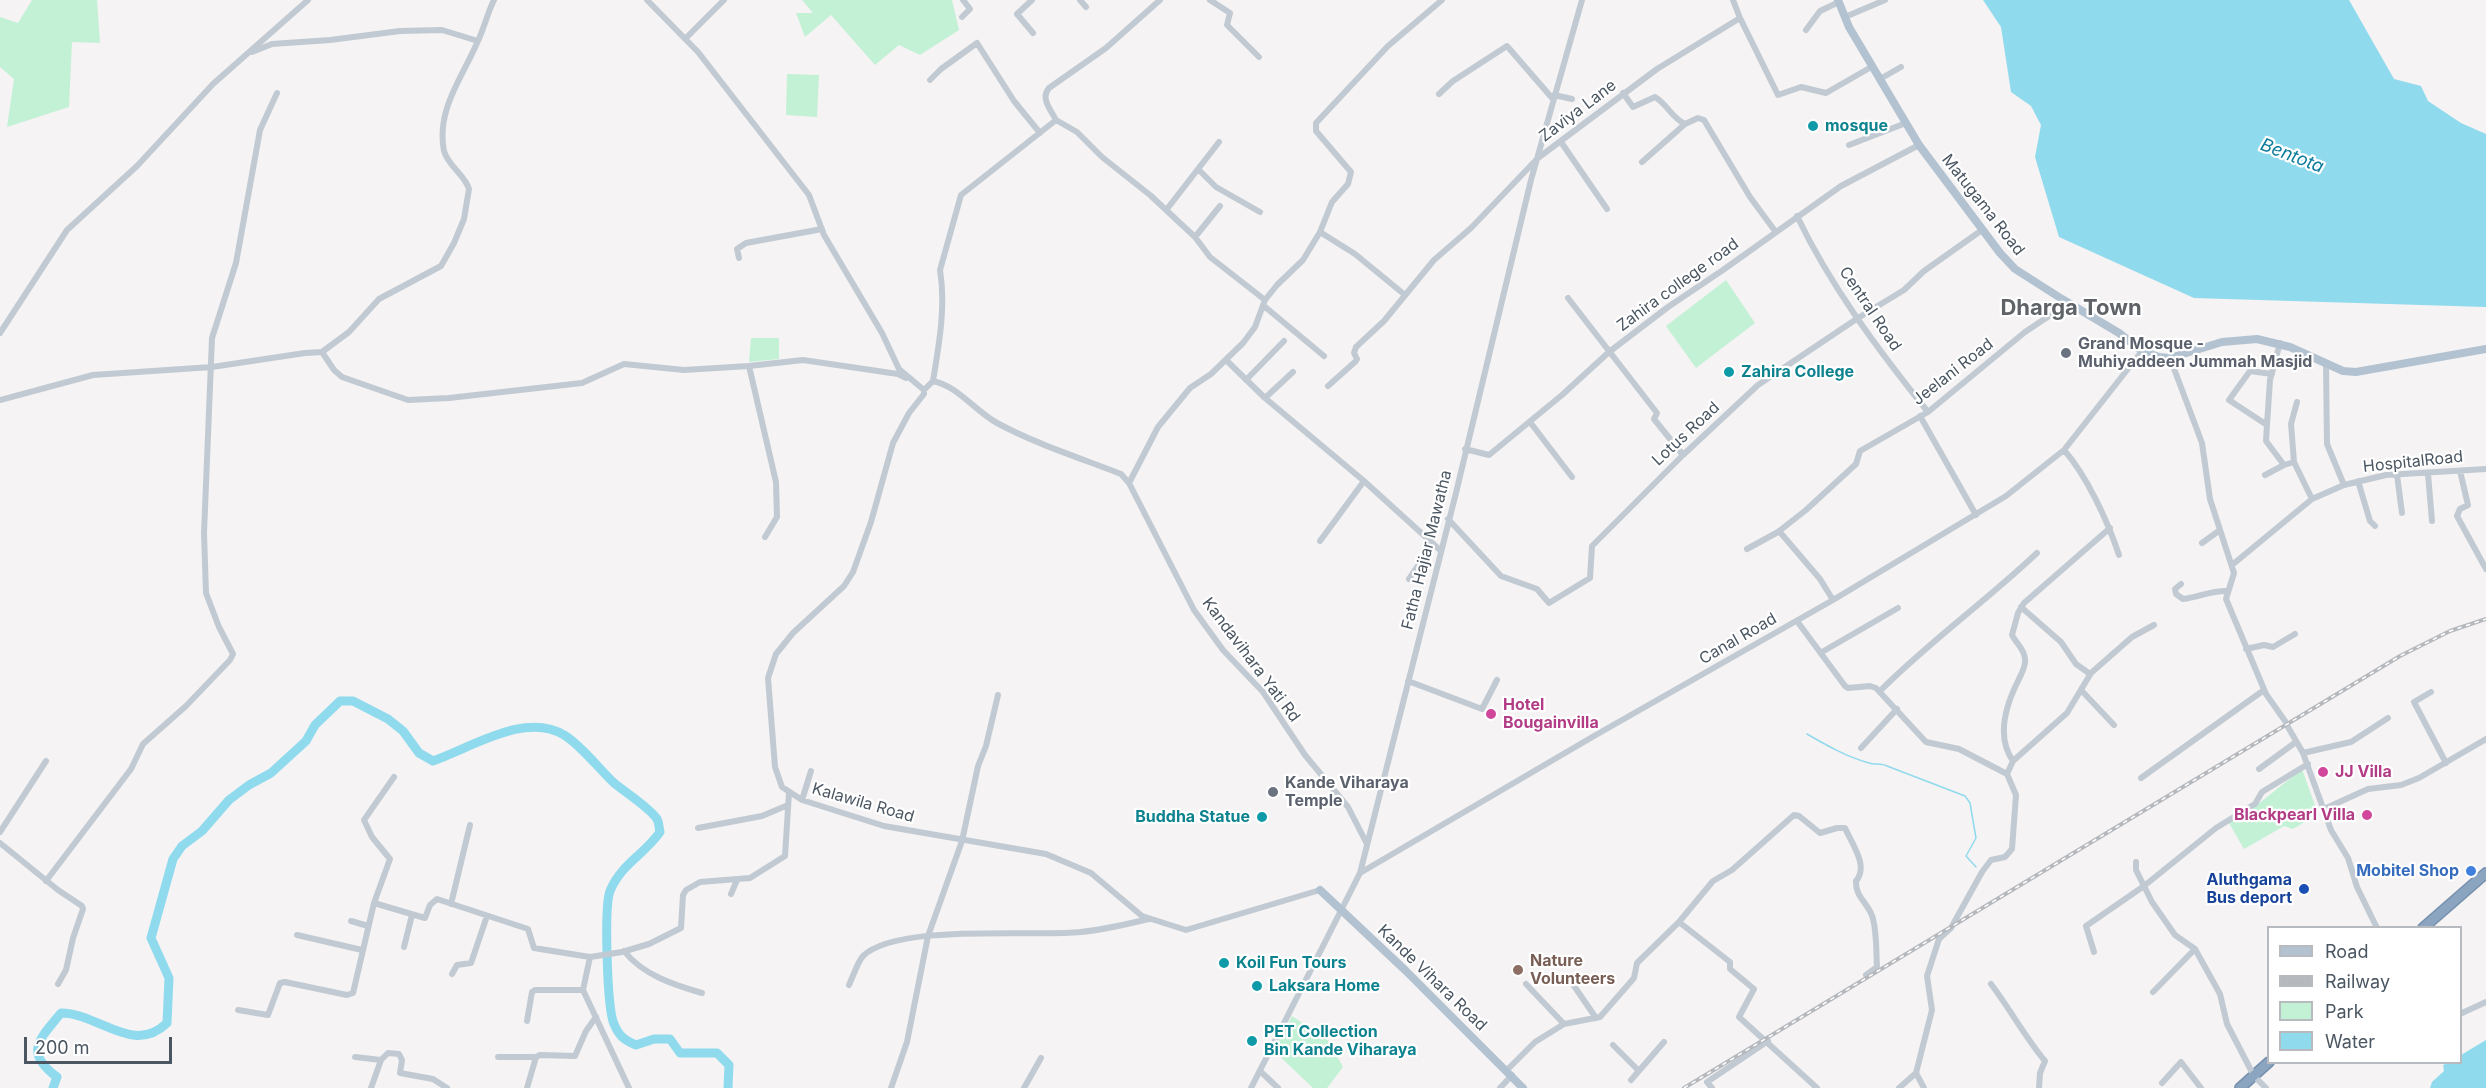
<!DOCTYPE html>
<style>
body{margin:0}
#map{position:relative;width:2486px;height:1088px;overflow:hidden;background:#f5f3f3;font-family:Inter,sans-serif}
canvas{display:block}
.legend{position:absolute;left:2267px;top:926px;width:195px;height:138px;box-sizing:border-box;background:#fff;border:2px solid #b7bbc0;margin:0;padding:8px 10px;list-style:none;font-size:18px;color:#4a5661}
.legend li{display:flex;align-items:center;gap:12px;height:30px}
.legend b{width:30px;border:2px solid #b7bbc0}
.scale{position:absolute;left:24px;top:1037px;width:148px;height:27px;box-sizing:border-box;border:3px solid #4a5661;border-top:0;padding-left:8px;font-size:18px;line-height:21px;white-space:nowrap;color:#4a5661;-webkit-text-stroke:4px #fff;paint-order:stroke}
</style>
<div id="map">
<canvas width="2486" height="1088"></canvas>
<ul class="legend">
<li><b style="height:8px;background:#b3c2d1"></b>Road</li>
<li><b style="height:8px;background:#b5b8bd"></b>Railway</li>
<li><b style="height:16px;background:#c3f1d5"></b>Park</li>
<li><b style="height:16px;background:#90daee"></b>Water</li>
</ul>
<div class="scale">200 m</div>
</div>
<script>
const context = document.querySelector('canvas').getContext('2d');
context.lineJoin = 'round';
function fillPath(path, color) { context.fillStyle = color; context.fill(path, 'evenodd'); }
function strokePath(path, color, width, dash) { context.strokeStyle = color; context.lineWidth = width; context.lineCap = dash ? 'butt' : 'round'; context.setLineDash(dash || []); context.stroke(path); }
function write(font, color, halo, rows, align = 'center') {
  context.font = font + ' Inter,sans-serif'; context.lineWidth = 4.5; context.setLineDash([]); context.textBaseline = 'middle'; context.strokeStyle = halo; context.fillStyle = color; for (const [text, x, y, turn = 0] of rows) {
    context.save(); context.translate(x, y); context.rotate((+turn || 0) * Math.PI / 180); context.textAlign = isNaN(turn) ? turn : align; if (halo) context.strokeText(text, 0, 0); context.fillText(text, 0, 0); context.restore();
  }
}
fillPath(new Path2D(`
 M32 0H97L100 43 72 42 69 107 7 127 14 79 0 67V17L18 23Z
 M802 0H952L959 30 920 55 899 45 875 65 831 15 805 37 796 13H813Z
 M787 74 819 75 817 117 786 115Z
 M1726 280 1755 323 1696 368 1666 326Z
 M751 338H779V359L749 362Z
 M2302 769 2318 814 2293 829 2284 826 2244 849 2229 823 2257 805Z
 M1292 1016 1329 1041 1343 1067 1327 1088H1313L1273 1050Z`), '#c3f1d5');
fillPath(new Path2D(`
 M1983 0H2349L2394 79 2421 86 2428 101 2461 123 2486 134V307L2194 298 2059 237 2035 157 2041 125 2031 106 2011 92 2001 27Z
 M2486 1040V1088H2430L2432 1082 2444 1071 2443 1065 2448 1063 2460 1062 2461 1055Z`), '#90daee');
strokePath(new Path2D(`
 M1807 734C1826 745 1847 757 1869 763 1875 765 1881 763 1887 766L1965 796 1970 803 1976 838 1966 856 1976 867`), '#90daee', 1.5);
strokePath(new Path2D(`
 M53 1088 57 1077C23 1052 40 1039 61 1013 99 1013 133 1056 167 1023L169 978 151 938 173 859 182 846 202 831 229 800 249 785 271 773 306 741 315 725 340 701H353L388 719 403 731 419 753 433 761C471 748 526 711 564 735 581 745 599 769 614 783 625 792 650 808 657 819 659 822 659 828 660 832 645 854 621 864 610 891 604 907 607 1008 614 1024 619 1036 624 1040 636 1045L654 1039H670L680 1053H717L729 1065 728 1088`), '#90daee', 9);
const highway = new Path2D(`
 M2423 928 2486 873
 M2240 1088 2269 1062`);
strokePath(highway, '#7690ad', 12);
strokePath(new Path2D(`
 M647 0 698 52 809 195 824 235 882 333 899 369 924 390 933 381C958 386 975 411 997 423 1036 444 1080 458 1121 474L1129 483 1194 610 1223 650 1263 692 1305 755 1348 807 1367 844
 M1032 0 1017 14 1033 33
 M1080 0 1086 7
 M1210 0 1230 13 1227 25 1259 57
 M1733 0 1740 18
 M962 17 970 9 963 0
 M1845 17 1885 0
 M1806 30 1820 11 1839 2
 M685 39 724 0
 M252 52 272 44 330 40 400 31 442 30 478 41
 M1880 79 1901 67
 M930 80 941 69 977 43 1014 101 1040 133
 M1623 93 1633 107 1655 97C1667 104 1672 118 1685 124L1698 118 1704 120 1750 197 1775 231
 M1439 94 1453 81 1507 46 1552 98
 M1554 95 1572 99
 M1056 120 1077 132 1102 157 1150 195 1195 237 1210 257 1265 300
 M1561 142 1607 209
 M1849 145 1906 123
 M1642 162 1685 124
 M1199 170 1216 187 1260 212
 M1167 209 1219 142
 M1797 216C1831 287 1879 351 1928 412
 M1320 232 1355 254 1405 295
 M1195 237 1220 206
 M739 258 737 249 746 243 822 229
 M1568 298 1657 413 1654 419 1683 455
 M1264 306 1324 356
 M0 333 67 230 137 166 213 84 308 0
 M322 352 349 332 379 299 441 266 454 243 464 219 469 189C465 175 448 166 444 151 436 110 462 78 477 43 484 29 487 14 494 0
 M2170 358 2202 443 2210 499 2234 573 2226 599 2266 694 2285 721
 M1226 360 1265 398 1364 481 1440 550
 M2326 364 2327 444 2344 485
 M749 366 776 482 777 517 765 537
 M2272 374 2250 371 2229 400 2267 425 2266 441 2284 465 2294 462 2312 499
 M1246 380 1284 341
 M933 381C939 345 946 306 940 270L961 195 1056 120C1051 110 1040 98 1049 88L1106 48 1160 0
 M1328 386 1356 361 1357 359 1354 353 1356 347 1384 321 1434 260 1471 228 1538 158 1657 69 1740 18 1778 95 1801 87 1826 93 1873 66
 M924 390V394L909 413 893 443 871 522 853 572 844 586 793 633 776 654 768 678 775 767 782 787 802 800 884 826 1046 854 1091 873 1142 916 1186 930 1320 890
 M1265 398 1293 372
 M0 400 93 375 212 367 305 353 322 352 334 370 342 377 408 400 449 398 582 383 624 364 684 370 749 366 803 360 898 374 906 378
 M1920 416 1976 515
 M1530 422 1572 477
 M2267 425 2270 380 2280 343
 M1465 449 1489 455 1562 395 1609 352 1668 307 1723 270 1841 186 1919 145
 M2064 450C2087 476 2108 522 2119 555
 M2294 462 2291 424 2297 402
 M2460 471 2468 505 2460 509 2457 516 2486 569
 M2428 474 2432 521
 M2265 475 2284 465
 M2397 475 2402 513
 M2358 481 2370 521 2375 526
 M1129 483 1158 427 1190 388 1211 374 1243 343 1255 327 1265 300 1277 285 1303 260 1320 232 1332 202 1348 184 1351 172 1316 131V123L1388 46 1442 0
 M1448 519 1501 576 1537 589 1549 603 1590 578 1592 546 1683 455 1758 385 1858 318 1904 290 1924 271 1982 230
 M1779 531 1820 579 1833 600
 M1320 541 1364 481
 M2202 543 2220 530
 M1747 549 1778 532 1806 510 1856 464 1860 451 1928 412 2025 332 2052 314 2062 299
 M2232 565 2312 499 2344 485 2386 475 2486 469
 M1409 579 1433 544
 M2181 584 2175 589 2176 594 2183 599C2199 597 2212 590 2228 591
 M2021 607 2061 642 2076 664 2090 674
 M1797 621 1845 686 1848 688 1870 686 1876 688 1926 742 1959 749 2007 774 2016 795 2012 849 2005 857 1991 860 1982 872 1951 928 1939 939 1927 976 1932 1010 1916 1073 1899 1088
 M2246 649 2264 645 2273 647 2295 634
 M1822 652 1898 608
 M1408 681 1482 709 1497 680
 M2081 690 2114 725
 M1880 691C1929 642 1986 601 2037 553
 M2431 692 2414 702 2446 763
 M2288 727 2303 753 2331 830 2348 858 2357 887 2377 928
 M1861 748 1897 709
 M2303 753 2351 742 2388 718
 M2013 761C1996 737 2006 705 2018 681 2021 674 2026 667 2025 659 2025 650 2016 643 2012 635L2018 613 2024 603 2110 528
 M2259 769 2296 742
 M2007 774 2013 761 2067 713 2091 673 2132 637 2154 625
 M2141 778 2264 690
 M802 800 811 771
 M2324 809 2368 789 2401 785 2419 778 2486 739
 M698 828 762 816 788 805
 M0 832 46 761
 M0 843 58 890 82 906 83 909 73 938 66 970 58 984
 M1360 873 1594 736 1833 600 2006 496 2064 450 2142 351
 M46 881 131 769 143 744 186 706 230 660 233 654 219 627 206 593 204 533 212 338 236 263 260 130 277 93
 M731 894 737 880
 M374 903 425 918 430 905 437 899 528 929 534 948 590 957
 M451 904 470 825
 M351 921 368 926
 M1679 922 1730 962V969L1754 989 1739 1017 1817 1088
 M297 935 362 950
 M404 947 412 915
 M624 951C643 975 674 985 702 993
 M2094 952 2086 926 2144 886 2136 870V862
 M452 974 457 965 471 963 487 916
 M1572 983 1596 1018
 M1991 984C2010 1009 2025 1037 2045 1061L2040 1073 2039 1088
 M849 985C853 977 857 963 863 956 897 923 1032 937 1081 932 1103 930 1127 924 1149 919
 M2153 992 2195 949
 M238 1010 268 1015 280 983 285 982 347 995 353 993 374 903 390 859 372 837 364 820 394 777
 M2460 1014 2486 1002
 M527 1021 532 992 535 990H583
 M1564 1024 1600 1017 1634 978 1637 963 1679 922 1713 881 1732 870 1794 815 1799 816 1820 833 1837 828H1845C1852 844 1869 866 1856 881 1855 898 1870 904 1873 919 1877 934 1876 952 1877 967L1866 975
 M1613 1045 1639 1071
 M355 1057 381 1060 388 1053 399 1054 402 1060 400 1073 433 1079 447 1088
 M498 1057H536
 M1507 1070 1535 1042 1564 1024 1526 984
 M1260 1071 1278 1088
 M1916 1073 1924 1088
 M1631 1080 1664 1042
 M2162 1083 2181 1062 2201 1088
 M371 1088 381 1060
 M527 1088 536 1057 540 1055 575 1056 586 1031 596 1017
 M629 1088 583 990 590 957 622 952 649 944 681 928 683 895 686 890 700 882 750 878 785 856 789 793
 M891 1088 907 1042 928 936 962 841 978 766 986 746 998 695
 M1024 1088 1041 1058
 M1251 1088 1360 873 1456 493 1531 180 1582 0
 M1500 1088 1512 1075
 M1712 1088 1707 1082 1768 1041
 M2266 1088 2254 1076 2227 1024 2220 994 2195 949 2175 935 2152 902 2144 886 2216 828 2255 804 2262 792 2308 764`), '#c1cad2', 6);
strokePath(new Path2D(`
 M1838 0 1849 27 1919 145 2000 253 2015 269 2062 299 2119 333 2142 351 2159 357 2170 358 2222 342 2257 339 2290 347 2343 371 2356 372 2486 349
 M1320 890 1405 970 1523 1088`), '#b3c2d1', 8);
strokePath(highway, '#8ba5c1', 9);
const rail = new Path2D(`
 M1684 1088 2400 656 2450 631 2486 619`);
strokePath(rail, '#b5b8bd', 4);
strokePath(rail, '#fff', 1.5, [4.5]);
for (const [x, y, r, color] of [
 [1813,126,6,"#0f9aa8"],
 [2066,353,6,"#6b7280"],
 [1729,372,6,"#0f9aa8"],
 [1491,714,6,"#d1479c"],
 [2323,772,6,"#d1479c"],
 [1273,792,6,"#6b7280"],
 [2367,815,6,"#d1479c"],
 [1262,817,6,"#0f9aa8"],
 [2471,871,6,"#3f7fe0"],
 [2304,889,6,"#1a4fb4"],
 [1224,963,6,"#0f9aa8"],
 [1518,970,6,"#8d6e63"],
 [1257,986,6,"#0f9aa8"],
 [1252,1041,6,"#0f9aa8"]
]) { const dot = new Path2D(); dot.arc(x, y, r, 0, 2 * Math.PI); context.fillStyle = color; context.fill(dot); strokePath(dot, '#fff', 2); }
write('16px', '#4a5661', '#fff', [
 ["Zaviya Lane",1578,111,-37],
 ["Matugama Road",1983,205,52],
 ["Zahira college road",1678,285,-36],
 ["Central Road",1870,309,56],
 ["Jeelani Road",1953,372,-38],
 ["Lotus Road",1686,434,-43],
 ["HospitalRoad",2413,462,-6],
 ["Fatha Hajiar Mawatha",1427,550,-76],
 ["Canal Road",1738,639,-30],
 ["Kandavihara Yati Rd",1251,660,53],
 ["Kalawila Road",863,803,16],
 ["Kande Vihara Road",1432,978,44]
]);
write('bold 16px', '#0d838f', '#fff', [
 ["mosque",1825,126],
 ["Zahira College",1741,372],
 ["Buddha Statue",1250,817,"right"],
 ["Koil Fun Tours",1236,963],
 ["Laksara Home",1269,986],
 ["PET Collection",1264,1032],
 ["Bin Kande Viharaya",1264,1050]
], 'left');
write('bold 16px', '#5b616d', '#fff', [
 ["Grand Mosque -",2078,344],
 ["Muhiyaddeen Jummah Masjid",2078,362],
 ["Kande Viharaya",1285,783],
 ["Temple",1285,801]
], 'left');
write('bold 16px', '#b23c85', '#fff', [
 ["Hotel",1503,705],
 ["Bougainvilla",1503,723],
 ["JJ Villa",2335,772],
 ["Blackpearl Villa",2355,815,"right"]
], 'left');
write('bold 16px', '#366cbe', '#fff', [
 ["Mobitel Shop",2459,871]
], 'right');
write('bold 16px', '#164399', '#fff', [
 ["Aluthgama",2292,880],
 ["Bus deport",2292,898]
], 'right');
write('bold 16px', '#785e54', '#fff', [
 ["Nature",1530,961],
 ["Volunteers",1530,979]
], 'left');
write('italic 18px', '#0c7c9b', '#fff', [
 ["Bentota",2292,156,21]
]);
write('bold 22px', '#5f6368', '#fff', [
 ["Dharga Town",2071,308]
]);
</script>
